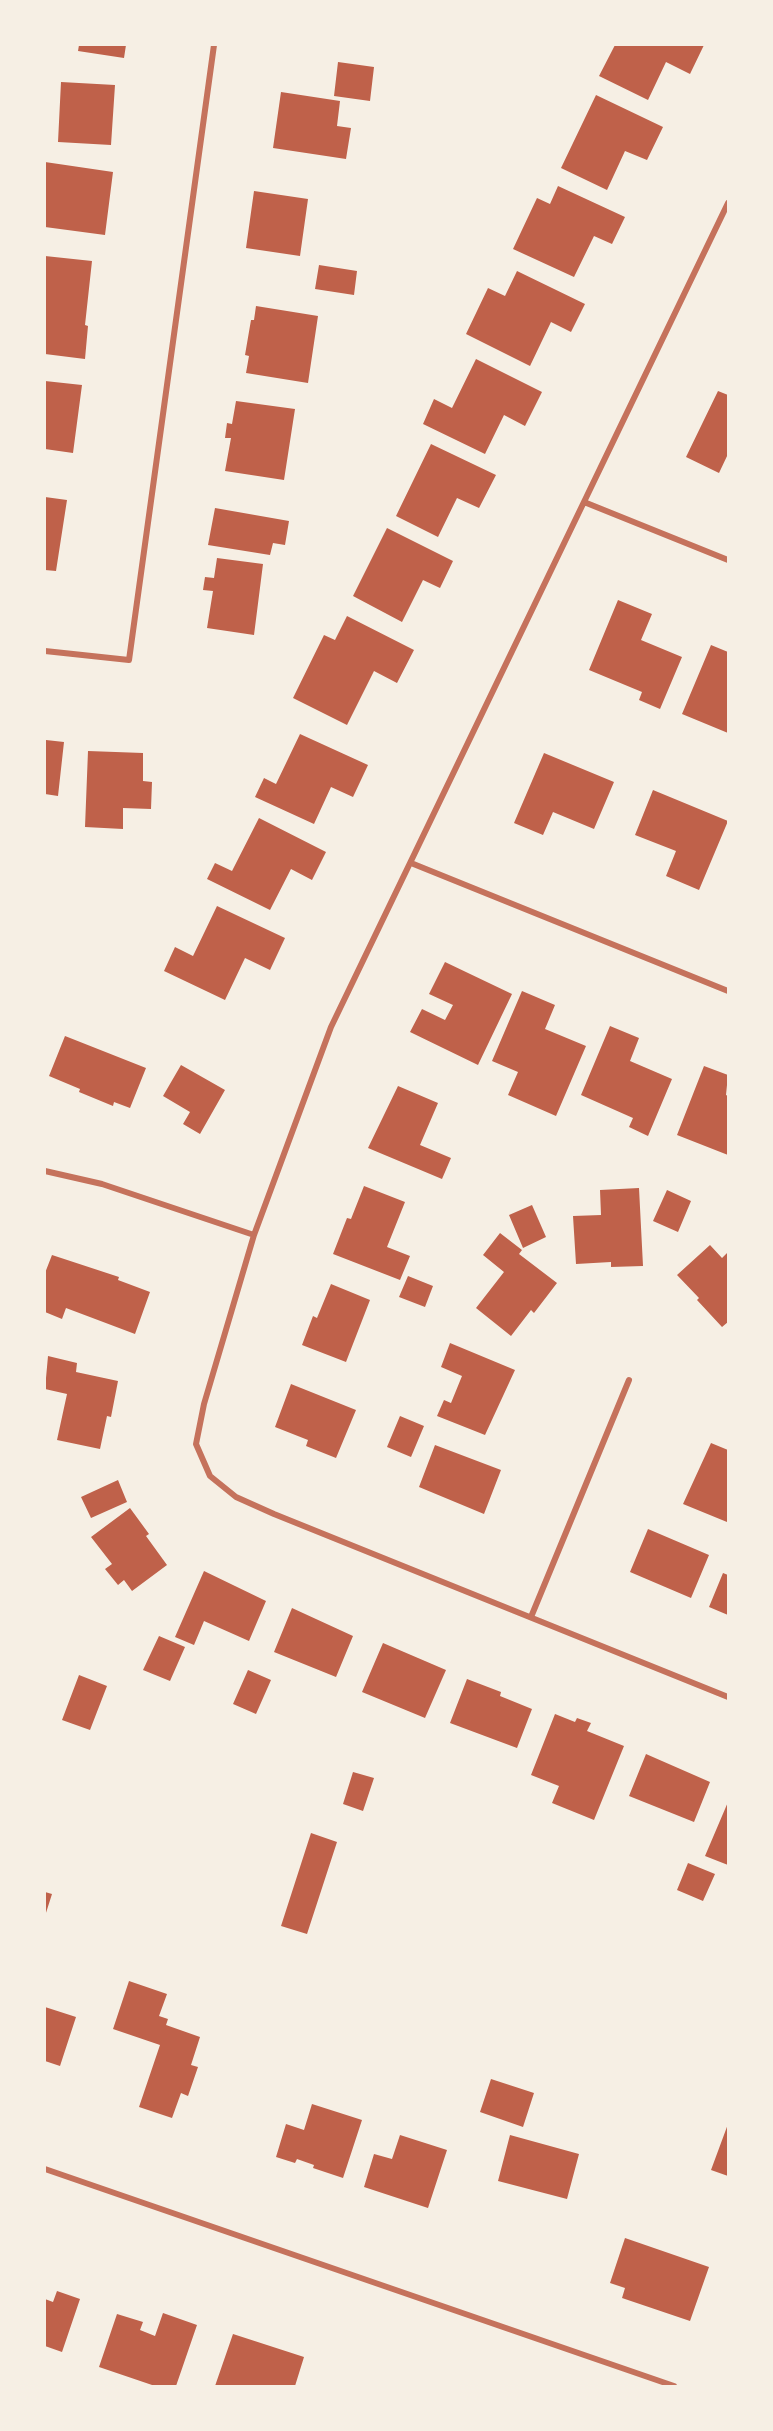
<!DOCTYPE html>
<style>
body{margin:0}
#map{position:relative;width:773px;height:2431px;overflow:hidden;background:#f6efe4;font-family:"Roboto Serif",serif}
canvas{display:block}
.frame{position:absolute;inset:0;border:46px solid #f6efe4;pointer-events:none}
</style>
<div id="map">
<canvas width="773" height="2431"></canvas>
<div class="frame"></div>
</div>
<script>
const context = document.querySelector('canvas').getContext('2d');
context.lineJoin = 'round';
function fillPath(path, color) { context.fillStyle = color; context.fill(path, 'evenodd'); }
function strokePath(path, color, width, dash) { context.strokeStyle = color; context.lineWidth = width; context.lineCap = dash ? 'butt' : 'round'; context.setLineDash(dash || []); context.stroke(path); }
fillPath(new Path2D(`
 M79 45H126L124 58 78 51Z
 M615 45H704L690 74 666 62 648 100 599 76Z
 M338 62 374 67 370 101 334 96Z
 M61 82 115 85 111 145 58 142Z
 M281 92 340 101 337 126 351 128 346 159 273 148Z
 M596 95 663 127 647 160 625 151 607 190 561 168Z
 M45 162 113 172 105 235 45 227Z
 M558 186 625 217 612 244 594 236 574 277 513 249 537 198 550 204Z
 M254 191 308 199 300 256 246 248Z
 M45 256 92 261 85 325 88 326 85 359 45 354Z
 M319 265 357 271 354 295 315 289Z
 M517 271 585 304 571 332 551 322 530 366 466 334 488 288 505 296Z
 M256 306 318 316 308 383 246 373 249 356 245 355 251 320H254Z
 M476 359 542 392 525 426 504 415 485 454 423 424 434 399 452 408Z
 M45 381 82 385 73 453 45 449Z
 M718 391 728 395V454L719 473 686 457Z
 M236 401 295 409 284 480 225 471 231 438H225L227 423 232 424Z
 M431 444 496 475 479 508 457 498 438 537 396 516Z
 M45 497 67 500 56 571 45 570Z
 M215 508 289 521 285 545 273 543 270 555 208 545Z
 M387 528 453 561 440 588 423 580 402 622 353 596Z
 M217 558 263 564 254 635 207 628 213 591 203 590 205 577 214 578Z
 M618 600 652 614 641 640 682 657 660 709 639 700 642 692 589 670Z
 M347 616 414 650 397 683 374 671 347 725 293 698 324 635 335 640Z
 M711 645 728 652V733L682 714Z
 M300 734 368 765 353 797 331 787 314 824 255 797 264 778 276 784Z
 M46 740 64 742 58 796 45 794Z
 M88 751 143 753V781L152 782 151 809 123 808V829L85 827Z
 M544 753 614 782 594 829 553 812 543 835 514 823Z
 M653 790 728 821 699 890 666 876 676 851 635 835Z
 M259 818 326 852 312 880 291 869 270 910 207 879 215 863 232 871Z
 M217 906 285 938 270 970 245 958 225 1000 164 971 175 947 193 956Z
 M445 962 512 994 478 1065 410 1032 422 1009 445 1020 453 1005 429 994Z
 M522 991 555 1005 545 1029 586 1046 556 1116 508 1095 518 1072 492 1061Z
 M610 1026 639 1038 630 1061 672 1079 648 1136 629 1127 633 1118 581 1095Z
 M65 1036 146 1068 130 1108 114 1102 113 1106 79 1092 80 1089 49 1076Z
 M181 1065 225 1090 200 1134 183 1124 190 1112 163 1096Z
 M704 1066 728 1075 726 1095 728 1096V1155L677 1135Z
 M398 1086 438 1103 420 1145 451 1158 442 1179 368 1148Z
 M364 1186 405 1202 387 1247 410 1256 400 1280 333 1254 347 1218 351 1219Z
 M639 1188 643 1266 611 1267V1262L576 1264 573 1216 601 1215 600 1190Z
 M667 1190 691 1201 678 1232 653 1221Z
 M532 1205 546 1237 523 1248 509 1215Z
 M500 1233 522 1250 519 1254 557 1283 534 1313 531 1310 511 1336 476 1308 504 1272 483 1255Z
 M710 1245 722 1258 728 1252V1322L722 1327 697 1300 699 1298 677 1275Z
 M52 1255 119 1277 118 1280 150 1292 135 1334 66 1308 62 1319 45 1312V1273Z
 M408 1276 433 1286 425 1307 399 1297Z
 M331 1284 370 1300 346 1362 302 1345 313 1316 317 1318Z
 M450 1343 515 1370 485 1435 437 1416 444 1400 451 1403 462 1376 441 1367Z
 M48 1356 77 1363 76 1372 118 1381 111 1417 107 1416 100 1449 57 1440 67 1394 45 1389Z
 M291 1384 356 1410 336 1458 306 1446 308 1440 275 1427Z
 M400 1416 424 1426 411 1457 387 1447Z
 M711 1443 728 1450 727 1522 683 1504Z
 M435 1445 501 1470 484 1514 419 1487Z
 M118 1480 127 1502 91 1518 81 1497Z
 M130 1508 149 1534 146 1536 167 1565 132 1591 124 1580 118 1585 105 1569 112 1564 91 1537Z
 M648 1529 709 1555 691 1598 630 1572Z
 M204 1571 266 1601 249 1641 204 1621 194 1645 175 1637Z
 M723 1573 728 1575V1615L709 1607Z
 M292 1608 353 1636 336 1677 274 1652Z
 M159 1636 185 1647 170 1681 143 1670Z
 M383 1643 446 1670 425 1718 362 1692Z
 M248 1670 271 1680 256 1714 233 1704Z
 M79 1675 107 1686 90 1730 62 1720Z
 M467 1679 501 1692 500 1696 532 1709 517 1748 450 1723Z
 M555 1714 575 1722 577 1718 591 1723 587 1731 624 1746 594 1820 552 1803 559 1786 531 1775Z
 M646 1754 710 1782 694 1822 629 1796Z
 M353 1772 374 1778 363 1811 343 1804Z
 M728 1802V1865L705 1856Z
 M311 1833 337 1842 307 1934 281 1926Z
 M688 1863 715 1874 703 1901 677 1890Z
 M45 1892 52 1894 45 1916Z
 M129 1981 167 1994 159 2016 168 2019 166 2025 200 2037 191 2065 198 2067 188 2096 181 2093 172 2118 139 2107 160 2045 113 2029Z
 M45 2007 76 2017 60 2066 45 2061Z
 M491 2079 534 2093 523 2127 480 2112Z
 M312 2104 362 2120 343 2178 313 2168 314 2165 297 2159 295 2163 276 2157 286 2124 304 2130Z
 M728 2124V2176L711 2170Z
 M400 2135 447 2150 428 2208 364 2187 374 2154 392 2159Z
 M510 2135 579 2154 567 2199 498 2181Z
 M625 2238 709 2267 690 2321 622 2298 625 2288 610 2283Z
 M57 2291 80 2299 62 2352 45 2346V2299L53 2302Z
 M163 2313 197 2325 176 2386H155L99 2367 117 2314 143 2322 140 2330 155 2336Z
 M233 2334 304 2357 295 2386H215Z`), '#bf614a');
strokePath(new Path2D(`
 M728 203 331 1027 254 1235 204 1404 196 1444 210 1476 236 1497 274 1514 728 1697
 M584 502 728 560
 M45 651 129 660 214 45
 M411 863 728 991
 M45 1171 102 1184 254 1235
 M531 1617 629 1380
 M45 2169 674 2386`), '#c5725c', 6);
</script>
